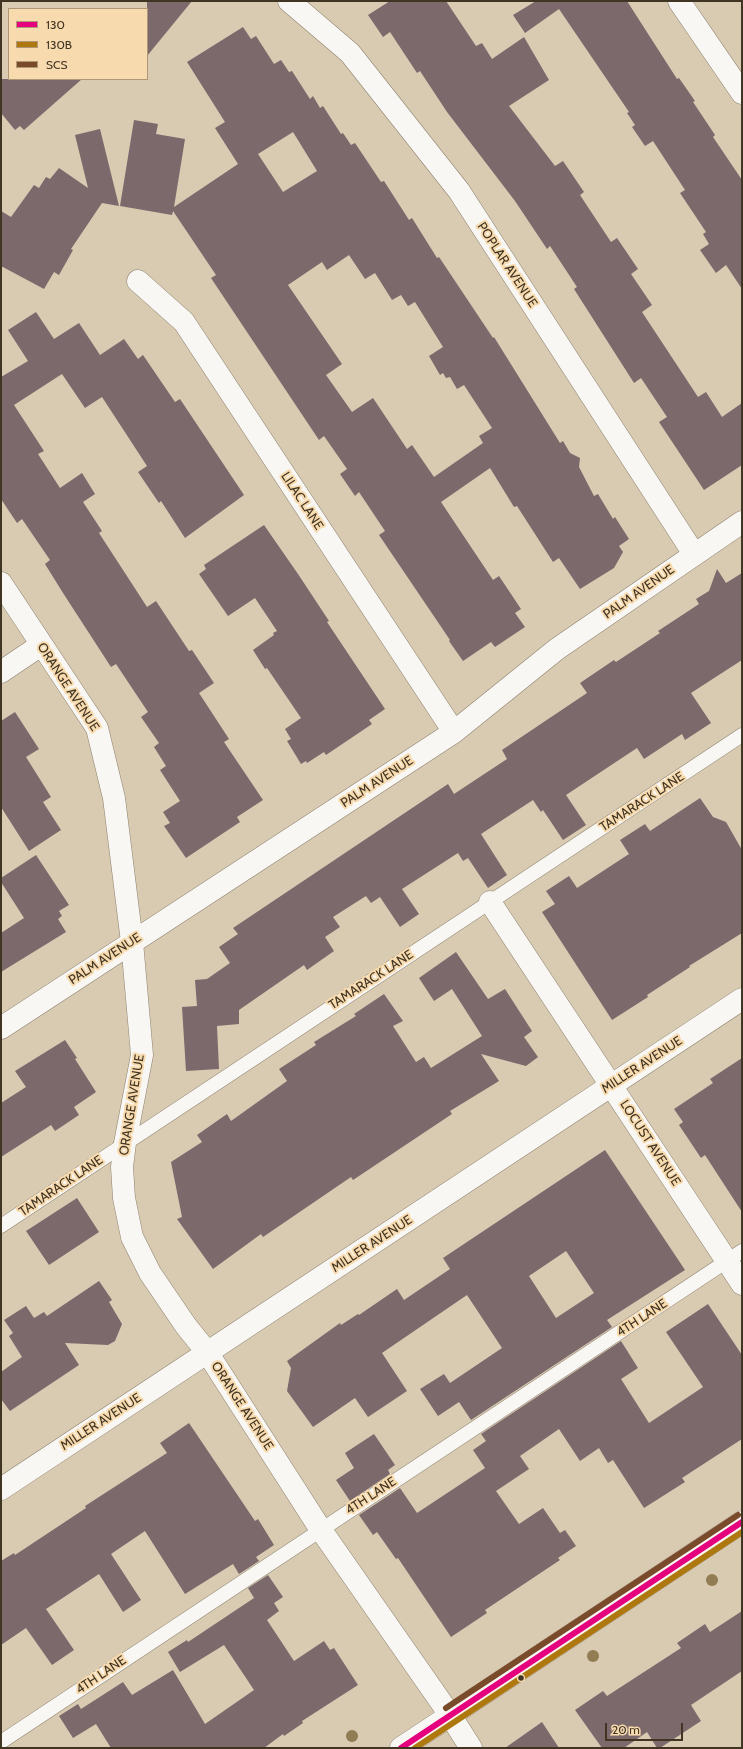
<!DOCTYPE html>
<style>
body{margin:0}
#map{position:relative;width:743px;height:1749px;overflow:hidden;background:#d9cab2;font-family:Cabin,sans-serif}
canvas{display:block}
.frame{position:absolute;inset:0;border:2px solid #403423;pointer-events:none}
.legend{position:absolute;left:8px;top:8px;width:140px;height:72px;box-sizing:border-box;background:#f7daae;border:1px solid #ae9876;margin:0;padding:5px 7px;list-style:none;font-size:12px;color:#403423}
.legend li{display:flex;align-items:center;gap:8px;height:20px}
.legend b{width:20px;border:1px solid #ae9876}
.scale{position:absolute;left:605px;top:1723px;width:78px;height:18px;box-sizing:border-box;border:2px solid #403423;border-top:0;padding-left:5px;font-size:12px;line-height:14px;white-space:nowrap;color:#403423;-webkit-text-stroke:3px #f7daae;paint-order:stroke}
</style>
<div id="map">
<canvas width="743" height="1749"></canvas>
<div class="frame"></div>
<ul class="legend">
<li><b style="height:5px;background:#e5007d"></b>130</li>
<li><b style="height:5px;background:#ae780e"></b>130B</li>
<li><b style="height:5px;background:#7a4b2a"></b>SCS</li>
</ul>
<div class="scale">20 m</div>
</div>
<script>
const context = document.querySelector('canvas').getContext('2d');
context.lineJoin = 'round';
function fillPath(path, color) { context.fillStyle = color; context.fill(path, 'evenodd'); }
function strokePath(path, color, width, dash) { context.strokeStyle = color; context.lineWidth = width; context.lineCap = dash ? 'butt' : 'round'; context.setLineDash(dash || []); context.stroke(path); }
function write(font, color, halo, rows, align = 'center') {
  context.font = font + ' Cabin,sans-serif'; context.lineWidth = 4; context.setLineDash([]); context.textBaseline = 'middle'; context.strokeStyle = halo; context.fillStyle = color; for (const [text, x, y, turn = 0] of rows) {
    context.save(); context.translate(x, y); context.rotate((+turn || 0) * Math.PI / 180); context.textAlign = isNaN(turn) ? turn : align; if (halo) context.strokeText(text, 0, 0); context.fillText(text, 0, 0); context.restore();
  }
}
fillPath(new Path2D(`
 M147 1H192L147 56Z
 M390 1H446L476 46 482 43 492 59 524 37 549 80 509 106 555 166 563 161 584 192 580 195 611 242 617 238 638 269 631 274 652 305 642 312 698 397 706 392 722 417 742 403V465L704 490 659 422 667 417 641 378 634 383 574 289 577 287 550 246 547 249 515 201 447 112 420 71 417 73 390 32 383 37 368 15Z
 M536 1H627L677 79 679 78 695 101 693 102 715 135 713 137 742 180V289L726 265 716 273 700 250 709 244 703 234 706 232 680 193 685 190 653 141 645 146 632 127 635 125 627 113 629 112 559 9 525 33 513 15Z
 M243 27 251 39 256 36 274 64 281 60 289 72 292 71 310 99 313 96 320 108 323 106 341 134 343 133 351 145 355 143 381 182 384 181 409 220 412 218 437 258 439 257 493 338 494 337 560 443 563 441 570 453 580 458 579 467 594 496 598 494 613 519 615 517 629 539 619 546 623 552 614 568 580 589 559 558 553 562 517 506 514 507 490 468 441 502 493 580 499 576 521 609 515 613 525 627 495 647 491 642 463 661 449 641 450 640 379 535 385 531 359 492 355 496 340 474 347 469 324 436 319 440 211 278 216 275 173 211 172 215 120 206 134 120 158 124 156 134 185 139 174 207 238 164 215 128 225 122 187 62ZM293 132 317 171 283 192 258 154ZM349 255 365 279 375 273 392 300 401 295 408 306 415 302 443 347 429 356 440 375 443 373 446 378 450 377 457 389 464 385 492 428 479 436 483 443 434 477 412 445 407 449 373 398 352 412 326 375 342 364 288 285 322 262 327 270Z
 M1 79H82L24 130 20 126 15 130 1 113Z
 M100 129 119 206 102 203 71 249 73 250 59 275 54 272 44 289 1 266V211L11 217 34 185 39 188 46 177 50 179 59 168 88 188 75 135Z
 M36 312 54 339 79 323 100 355 124 339 138 359 143 355 175 402 180 399 244 495 185 538 161 501 159 503 138 472 147 466 102 397 85 408 62 374 14 405 44 451 38 454 60 488 82 473 95 494 83 502 102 531 99 533 147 607 156 601 189 651 192 650 214 683 199 693 229 739 224 742 263 800 237 817 240 822 186 858 164 826 170 823 163 812 180 801 160 770 166 766 154 747 159 743 141 717 148 712 116 664 111 667 63 593 45 564 50 560 22 519 17 523 1 499V377L28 361 8 330Z
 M264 525 298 574 329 621 327 622 385 709 369 720 372 724 326 755 324 752 307 763 306 761 301 764 287 741 291 739 285 729 301 718 267 668 265 669 253 650 274 635 273 633 277 631 255 598 228 616 199 574 206 569 204 565Z
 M717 569 726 583 742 573V660L691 693 711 723 685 740 682 734 644 759 637 748 566 795 586 825 563 840 543 810 541 812 533 800 481 834 507 875 488 888 468 858 463 861 458 853 402 889 419 914 400 927 380 897 371 903 366 896 333 917 340 927 325 937 334 951 307 970 304 965 239 1010V1024L217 1026 219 1069 186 1071 182 1007 197 1006 195 980 207 979 230 963 219 947 238 934 233 928 448 784 454 794 507 759 502 750 587 693 580 683 614 660 616 662 660 633 658 631 699 604 696 599 709 591Z
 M15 712 39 749 26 757 51 797 43 802 61 830 29 851 1 807V721Z
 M700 798 713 817 726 822 742 850V933L689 966 690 967 647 995 648 997 612 1020 542 912 555 904 546 891 569 876 577 888 629 854 620 840 645 824 650 831Z
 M36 855 69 905 59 911 62 916 58 919 66 932 1 972V933L24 918 1 882V878Z
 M456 952 488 999 505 989 532 1031 524 1037 538 1057 526 1066 481 1054 499 1081 450 1111 452 1114 353 1180 351 1177 263 1237 261 1234 213 1269 177 1219 182 1217 171 1162 202 1142 197 1135 227 1114 231 1121 287 1081 279 1069 316 1045 314 1042 356 1016 354 1014 384 994 403 1021 393 1026 416 1062 424 1057 431 1068 482 1036 452 989 434 1001 419 978Z
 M65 1040 77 1058 75 1059 96 1092 74 1107 79 1115 55 1131 51 1125 1 1157V1103L26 1087 15 1071Z
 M742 1058V1212L705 1155 701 1158 679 1125 683 1122 674 1109 713 1083 710 1079Z
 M605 1150 685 1270 607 1320 612 1327 471 1420 459 1402 438 1416 420 1389 444 1374 450 1383 502 1348 467 1295 382 1353 407 1391 368 1417 355 1398 313 1427 287 1391 291 1368 287 1361 340 1323 341 1325 358 1314 359 1315 397 1289 404 1300 450 1269 443 1258ZM566 1251 594 1293 556 1318 529 1276Z
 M77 1198 99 1232 49 1265 26 1231Z
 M99 1281 112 1300 109 1302 122 1324 115 1341 108 1345 65 1343 79 1365 10 1411 1 1399V1372L22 1357 9 1336 13 1333 4 1320 26 1306 34 1318 44 1312 47 1316Z
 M708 1304 742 1355V1439L682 1478 685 1482 644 1508 613 1460 608 1463 599 1448 580 1461 559 1429 520 1456 529 1469 496 1491 519 1524 543 1508 560 1533 565 1530 576 1546 558 1558 560 1560 485 1610 487 1613 451 1637 398 1558 396 1559 377 1532 373 1535 359 1515 400 1488 417 1513 485 1468 473 1450 486 1441 481 1434 621 1341 638 1368 621 1379 649 1423 703 1387 666 1332Z
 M189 1423 255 1521 258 1519 274 1545 256 1557 259 1561 239 1574 233 1564 185 1594 145 1531 111 1554 141 1600 123 1612 99 1574 46 1609 74 1650 52 1665 26 1628 1 1645V1561L14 1553 15 1555 86 1508 85 1506 167 1453 160 1443Z
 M374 1434 395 1465 388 1470 390 1474 350 1501 336 1480 354 1468 345 1453Z
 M268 1575 283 1597 274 1603 279 1611 267 1620 294 1661 324 1641 330 1650 334 1648 358 1685 302 1721 303 1723 284 1736 283 1734 264 1748H111L96 1724 73 1738 59 1716 78 1704 81 1709 123 1682 132 1695 173 1670 205 1724 254 1690 224 1645 180 1672 168 1652 187 1640 188 1642 254 1598 248 1588Z
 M742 1611V1671L691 1705 701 1721 660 1748H657L647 1732 624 1748H602L575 1710 603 1691 607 1696 681 1648 677 1643 705 1624 710 1632Z
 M542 1722 559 1748H505Z`), '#7b696c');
const service = new Path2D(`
 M1 1226 742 735
 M1 1742 742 1251`);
const minor = new Path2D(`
 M289 1 350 53 459 191 694 554
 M679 1 742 93
 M138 281 184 322 454 732
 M1 583 97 728 114 798 132 942 142 1055 125 1143 122 1167 124 1198 132 1237 150 1273 186 1326 207 1352 321 1530 450 1715
 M1 672 41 645
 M490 902 742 1284
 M1 1028 454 732 557 649 742 522
 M1 1489 742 999`);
const tertiary = new Path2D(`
 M450 1715 471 1748`);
const secondary = new Path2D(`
 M401 1748 742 1522`);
strokePath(service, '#8d826f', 15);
strokePath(minor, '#8d826f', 23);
strokePath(tertiary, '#8d826f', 23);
strokePath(secondary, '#8d826f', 23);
strokePath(service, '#f9f7f3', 14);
strokePath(minor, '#f9f7f3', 22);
strokePath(tertiary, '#f9f7f3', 22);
strokePath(secondary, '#f9f7f3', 22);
strokePath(new Path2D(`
 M401 1748 742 1522`), '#e5007d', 6);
strokePath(new Path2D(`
 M415 1748 742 1532`), '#ae780e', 6);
strokePath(new Path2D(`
 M446 1708 738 1515`), '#7a4b2a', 6);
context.fillStyle = '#927c54';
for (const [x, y] of [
 [712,1580],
 [593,1656],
 [352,1736]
]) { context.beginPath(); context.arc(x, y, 6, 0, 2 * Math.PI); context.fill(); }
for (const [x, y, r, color] of [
 [521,1678,3.5,"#403423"]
]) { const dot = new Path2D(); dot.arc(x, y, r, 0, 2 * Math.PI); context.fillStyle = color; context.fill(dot); strokePath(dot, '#f7daae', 1.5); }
write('13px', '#403423', '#f7daae', [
 ["POPLAR AVENUE",507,265,57],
 ["LILAC LANE",302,501,57],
 ["PALM AVENUE",639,592,-35],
 ["ORANGE AVENUE",68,687,57],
 ["PALM AVENUE",377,782,-33],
 ["TAMARACK LANE",642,802,-33],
 ["PALM AVENUE",105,959,-33],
 ["TAMARACK LANE",371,980,-33],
 ["MILLER AVENUE",642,1065,-33],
 ["ORANGE AVENUE",132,1105,-81],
 ["LOCUST AVENUE",650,1143,57],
 ["TAMARACK LANE",61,1186,-34],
 ["MILLER AVENUE",372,1244,-33],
 ["4TH LANE",642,1318,-33],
 ["ORANGE AVENUE",242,1406,57],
 ["MILLER AVENUE",101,1422,-33],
 ["4TH LANE",371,1496,-33],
 ["4TH LANE",101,1675,-34]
]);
</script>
